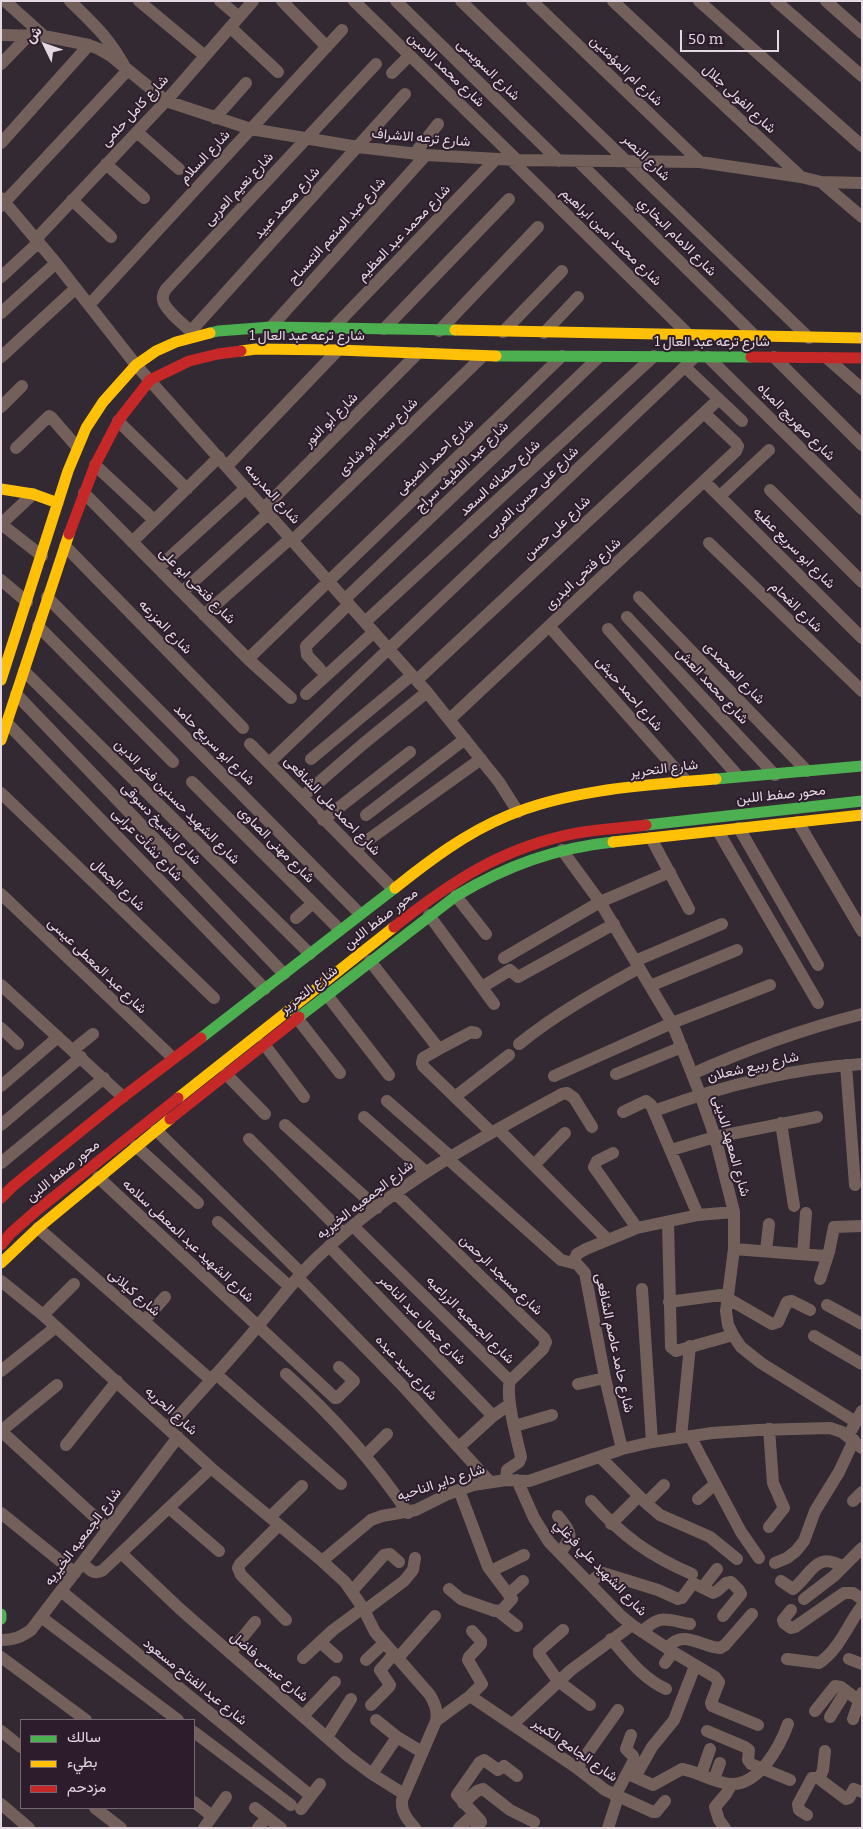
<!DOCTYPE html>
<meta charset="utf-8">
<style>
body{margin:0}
#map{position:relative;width:863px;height:1829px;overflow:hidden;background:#332932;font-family:Bitter,Vazirmatn,serif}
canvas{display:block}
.frame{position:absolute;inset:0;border:2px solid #e4d8e3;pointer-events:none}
.legend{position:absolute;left:20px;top:1719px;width:175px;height:90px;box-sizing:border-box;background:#2d1c2c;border:1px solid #766775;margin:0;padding:6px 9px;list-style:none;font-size:15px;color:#e4d8e3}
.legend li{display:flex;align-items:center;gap:10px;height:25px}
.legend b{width:25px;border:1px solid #766775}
.north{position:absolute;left:20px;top:20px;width:50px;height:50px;-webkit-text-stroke:4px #2d1c2c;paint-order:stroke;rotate:312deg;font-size:14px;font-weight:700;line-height:20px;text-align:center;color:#e4d8e3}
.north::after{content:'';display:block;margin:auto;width:18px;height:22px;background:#e4d8e3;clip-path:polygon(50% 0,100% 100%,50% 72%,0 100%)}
.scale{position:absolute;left:680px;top:30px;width:99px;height:22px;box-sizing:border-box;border:2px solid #e4d8e3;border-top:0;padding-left:6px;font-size:15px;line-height:18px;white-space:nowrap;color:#e4d8e3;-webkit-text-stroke:4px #2d1c2c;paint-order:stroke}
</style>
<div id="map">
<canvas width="863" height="1829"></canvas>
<div class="frame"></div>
<ul class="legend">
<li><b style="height:6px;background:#4caf50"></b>سالك</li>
<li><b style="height:6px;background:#ffc107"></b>بطيء</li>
<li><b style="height:6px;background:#c62828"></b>مزدحم</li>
</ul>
<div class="north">ش</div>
<div class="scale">50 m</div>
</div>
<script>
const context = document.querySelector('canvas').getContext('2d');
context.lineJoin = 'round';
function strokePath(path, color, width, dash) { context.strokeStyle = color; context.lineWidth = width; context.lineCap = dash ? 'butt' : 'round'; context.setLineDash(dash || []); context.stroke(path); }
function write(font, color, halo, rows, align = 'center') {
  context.font = font + ' Bitter,Vazirmatn,serif'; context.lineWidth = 4; context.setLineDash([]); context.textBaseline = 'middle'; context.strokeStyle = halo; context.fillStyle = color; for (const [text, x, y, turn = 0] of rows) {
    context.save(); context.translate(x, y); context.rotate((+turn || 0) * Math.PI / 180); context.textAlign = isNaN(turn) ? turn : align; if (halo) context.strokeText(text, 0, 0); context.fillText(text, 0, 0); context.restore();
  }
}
strokePath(new Path2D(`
 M5 1 44 36
 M139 1 205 56
 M220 1 239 17
 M282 1 327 47
 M354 1 517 160
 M396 1 559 161
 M461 1 809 338
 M532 1 700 162
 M613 1 801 177
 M699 1 862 146
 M776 1 862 76
 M826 1 862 33
 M230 27 278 72
 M1 35 44 36 89 45 99 49 111 56 166 101 251 129 358 147 426 155 517 160 700 162 801 177 821 182 862 183
 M1 64 29 35
 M392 73 409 56
 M215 118 246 83
 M137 132 179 169
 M1 143 89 45
 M415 153 438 124
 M511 160 689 335
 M578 161 754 335
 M106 164 144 198
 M821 182 862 217
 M1 198 56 263 136 365 427 692 499 782 518 812
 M72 200 111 237
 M1 206 127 71C112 41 94 24 70 1
 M36 239 166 101 253 1
 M1 277 39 242
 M89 305 342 30
 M1 313 56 263
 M271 327 426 155
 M333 328 496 159
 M384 329 509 199
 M191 331 405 94
 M439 331 538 227
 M503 332 562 271
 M544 333 578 297
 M196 336C188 328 165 311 163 300 162 296 164 292 166 289L376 64
 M1 357 76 288
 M708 357 862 509
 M774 357 862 445
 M827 358 862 389
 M685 367 742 421
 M1 407 22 386
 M118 421 187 489
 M16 448 49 416 51 417 77 447
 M95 465 154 520
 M227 466 338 350
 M704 481 862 638
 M770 490 862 582
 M84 493 248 659 291 698
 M33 494 1 524 42 556
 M720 496 769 450
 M264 508 418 353
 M293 540 483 356
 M132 542 219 457
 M709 543 862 691
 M65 546 243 728
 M158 568 246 488
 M1 580 27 602
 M182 592 269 513
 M47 597 360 914
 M639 597 807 771
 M345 599 599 357
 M204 615 291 538
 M627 617 775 775
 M365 622 654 356
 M38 626 173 762
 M549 626 686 781
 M608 629 738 776
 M248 659 562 356
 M320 669 307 655 306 646 349 604
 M24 671 310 954
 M417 680 719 399
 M16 694 284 974
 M306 694 374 632
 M450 719 736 451 738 446 736 443 704 413
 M7 723 265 989
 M250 744 393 889
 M311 759 412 675
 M269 763 696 356
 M192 782 340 930
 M1 793 214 998
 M302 797 363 744 427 692
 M366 815 465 739
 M323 820 410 752
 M798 822 862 931
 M739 828 818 965
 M718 831 818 1003
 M651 838 689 909
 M354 850 481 759
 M562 850 600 902 672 1023 700 1094 715 1137 734 1212V1249L726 1311 728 1325 733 1335 741 1347 761 1363 856 1422
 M1 894 173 1058
 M456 896 486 934
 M429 915 494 1004
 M296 918 313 903
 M504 958 600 902 670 872
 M370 961 439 1049 423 1058 422 1063 423 1066 491 1132
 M635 961 722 924
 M1 985 123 1097
 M650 986 737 950
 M482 987 510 970 518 977 614 924
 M327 995 389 1075
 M297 1018 340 1073
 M1 1028 18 1044
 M264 1044 304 1097
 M519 1044C556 1014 597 991 639 968
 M439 1049 471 1032 476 1033
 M73 1050 93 1034
 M846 1065 855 1185
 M226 1074 265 1114
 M616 1074 682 1047
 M692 1074C747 1049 803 1029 862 1014
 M554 1076 672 1023 770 985
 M1 1086 58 1037
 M456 1096 509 1055
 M387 1101 450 1156
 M654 1111C719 1087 793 1068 862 1064
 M623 1112 646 1101 651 1105 698 1215
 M364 1117 426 1172
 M781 1123 794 1206
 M1 1125 81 1057
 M285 1125 377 1208
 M498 1129 607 1239
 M156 1130 301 1273
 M249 1139 343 1233
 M136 1146 198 1203
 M671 1150 715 1137 817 1117
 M613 1153 597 1161 594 1167 637 1228
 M447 1158 561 1260 577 1264 585 1273 605 1378 622 1449
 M1 1163 104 1078
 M534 1165 565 1133
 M98 1177 335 1398H337L354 1381 339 1367
 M396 1194 544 1338 546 1342 543 1349 510 1381
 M218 1222 290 1287
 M668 1222 671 1347 676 1351 733 1335
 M353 1226 510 1381C505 1397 517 1439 521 1457L519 1462 507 1470 506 1480
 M38 1228 211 1380
 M329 1246 493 1416
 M734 1249 825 1256 829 1252 834 1227 862 1226
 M766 1251 769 1224
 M803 1254 806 1213
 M573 1263 577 1254 586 1249 637 1228 698 1215 734 1212
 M298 1278 401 1384 490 1482
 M820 1279 828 1255
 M1 1281 43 1315 211 1468 322 1561
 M642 1289 652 1442
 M727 1298 772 1324 778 1322 787 1302 792 1301 810 1310
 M669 1302 728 1294
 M827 1305 862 1324
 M43 1315 74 1284
 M144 1321 165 1297
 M814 1336 862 1364
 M1 1371 56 1327
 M216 1374 341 1484
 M286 1374C333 1416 373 1461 408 1513
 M578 1384 605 1378
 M515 1426 552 1415
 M168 1428C198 1394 229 1361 258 1326 279 1301 298 1274 323 1252 393 1186 478 1139 562 1094L567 1093 574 1098 592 1127
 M769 1429 773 1483 784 1508 769 1527
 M852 1429 862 1411
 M1 1431 108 1529
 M1 1431 57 1385
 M690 1436 741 1532 759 1558
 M681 1437 690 1346
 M66 1445 117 1381
 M459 1447 493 1416 510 1404
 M366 1455 387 1434
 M600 1457 646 1503 660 1515 710 1537 737 1559
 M517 1480 534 1518 549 1542 621 1616 632 1625 673 1652 715 1677 719 1682 711 1703 712 1706 758 1725
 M698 1499 715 1484
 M591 1501C622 1536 650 1556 692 1574
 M853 1501 862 1492
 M646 1503 664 1485
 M169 1508 219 1551
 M1 1513 75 1573
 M558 1516C572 1534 574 1534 560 1553
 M270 1517 302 1486
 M611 1524 639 1496
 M279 1525 240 1564 238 1568 241 1575 286 1620
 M121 1553 180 1609 348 1756 372 1774 404 1794
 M82 1563C89 1569 94 1576 103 1570L211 1468
 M775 1563 787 1558 796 1551 804 1541 815 1511 839 1472 854 1440
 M491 1571 524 1555
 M781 1581 793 1589C811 1575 816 1550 843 1567
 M590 1584 595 1578 603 1573 658 1590 678 1599 682 1598 693 1583 713 1593 717 1591 726 1583 731 1582 739 1590 741 1594 723 1616
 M703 1587 717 1569
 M449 1589 461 1599 495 1611 502 1610 512 1599 488 1567 459 1490
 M61 1591 311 1796
 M352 1591 384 1555 390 1554 399 1562
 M509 1594 523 1581
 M804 1599 834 1576 862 1548
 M791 1610 783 1620 784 1623 791 1628 795 1627 844 1593H853L862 1599
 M364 1611 404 1581 413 1570 415 1558
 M498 1611 517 1626
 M41 1617 178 1720
 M563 1630 539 1651V1654L558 1681 590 1705
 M642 1632C660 1613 667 1620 690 1624
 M611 1639C628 1658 642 1678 666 1689
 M1 1640C14 1640 21 1637 31 1630L178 1437
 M320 1642 337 1657
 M667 1648C684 1628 700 1647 720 1648L725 1645 752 1614
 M230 1653 255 1622
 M1 1657 86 1720
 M303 1658 333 1630 363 1608
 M398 1658 435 1616
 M787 1659 819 1663C839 1650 848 1624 862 1606
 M849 1659 862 1664
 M366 1660 384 1643
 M665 1663 673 1652
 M470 1696 577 1768 605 1790 653 1812H656L665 1801
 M371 1705 389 1687 390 1685 380 1670 394 1654
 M815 1711 835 1686 841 1687 862 1703
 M303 1716 335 1682
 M830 1717 846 1691
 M853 1719 862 1693
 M376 1720 397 1737 422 1752
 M436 1721 470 1696 482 1684 468 1660 469 1657 481 1644V1641L472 1631
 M513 1724 571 1670 632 1625
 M1 1731 21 1747
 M707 1731 745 1747 749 1750 748 1760 751 1764 790 1780
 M194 1732 291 1805
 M327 1737 351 1699
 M577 1768 618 1710
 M372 1774 397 1737
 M628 1774 653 1785 682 1769C698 1772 713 1782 730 1784 759 1786 780 1746 788 1724
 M701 1775 710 1749
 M635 1777 652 1747 674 1720 695 1666
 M818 1778 846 1799 849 1798 854 1789 862 1792
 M714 1779 720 1763
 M615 1796 634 1760 633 1756 626 1749 631 1735
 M194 1802 212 1816
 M463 1803 477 1791 483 1789 510 1810 534 1822
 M1 1804 29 1828
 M95 1808 121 1828
 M255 1808 281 1828
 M301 1809 320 1784
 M807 1815 799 1810 798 1804 812 1778H818L820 1777 823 1770 825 1751
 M204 1828 226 1797
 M258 1828 267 1817
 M415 1828C407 1819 401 1812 402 1800L436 1721C438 1711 435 1704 430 1695L375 1632 363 1608 345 1582 322 1561 371 1520 382 1516 416 1510 448 1494 473 1485 506 1480 529 1481 622 1449 652 1442 712 1433 758 1430 830 1428 842 1432 862 1448
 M459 1828 474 1814
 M476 1828 481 1822 480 1820 457 1795 480 1762 484 1760 498 1770 504 1766 517 1776
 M608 1828 618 1797
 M725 1828 719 1820 715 1807 726 1794 732 1784`), '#74605b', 12);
strokePath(new Path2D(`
 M210 333 218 331 271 327 455 330
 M496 356 751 357
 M716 779 862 766
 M646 825 862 801
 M299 1017 456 896C506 866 555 848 613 842
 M201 1038 395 888
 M1 1614V1619`), '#4caf50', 11);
strokePath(new Path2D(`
 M455 330 862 338
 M241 351 256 349 338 350 496 356
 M1 489 33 494 58 503
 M1 680 68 471 86 428 103 402 136 365 156 351 176 342 210 333
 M1 740 69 534
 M613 842 862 815
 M395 888C430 860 466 833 507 816 570 789 648 785 716 779
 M178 1098 394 927
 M1 1263 38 1228 170 1119`), '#ffc107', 11);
strokePath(new Path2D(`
 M751 357 862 358
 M69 534 95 465 118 421 150 380 189 361 218 354 241 351
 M394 927C452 881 503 847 577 833 600 829 623 828 646 825
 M170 1119 299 1017
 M1 1198 13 1186 123 1097 201 1038
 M1 1245 11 1233 36 1211 178 1098`), '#c62828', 11);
write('14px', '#e4d8e3', '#2d1c2c', [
 ["شارع محمد الامين",446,70,44],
 ["شارع السويسى",488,70,44],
 ["شارع ام المؤمنين",626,71,44],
 ["شارع الفولى جلال",739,99,43],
 ["شارع كامل حلمى",135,111,-47],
 ["شارع ترعه الاشراف",421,138,5],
 ["شارع السلام",205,157,-47],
 ["شارع النصر",646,158,44],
 ["شارع نعيم العربى",239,189,-47],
 ["شارع محمد عبيد",287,203,-48],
 ["شارع عبد المنعم التمساح",337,231,-48],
 ["شارع محمد عبد العظيم",404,233,-46],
 ["شارع محمد امين ابراهيم",611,237,44],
 ["شارع الامام البخاري",677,237,45],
 ["شارع ترعه عبد العال 1",307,336],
 ["شارع ترعه عبد العال 1",712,342],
 ["شارع أبو النور",331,420,-45],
 ["شارع صهريج المياه",796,422,45],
 ["شارع سيد ابو شادى",378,437,-44],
 ["شارع احمد الصيفى",435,457,-44],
 ["شارع عبد اللطيف سراج",462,467,-44],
 ["شارع حضانه السعد",500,478,-43],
 ["شارع على حسن العربى",532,492,-44],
 ["شارع المدرسه",272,494,48],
 ["شارع على حسن",557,528,-43],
 ["شارع ابو سريع عطيه",794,548,45],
 ["شارع فتحى البدرى",583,574,-43],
 ["شارع فتحى ابو على",197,586,45],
 ["شارع الفحام",796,607,44],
 ["شارع المزرعه",165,627,46],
 ["شارع المحمدى",734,673,46],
 ["شارع محمد العش",712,686,47],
 ["شارع احمد حبش",629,694,49],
 ["شارع ابو سريع حامد",214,745,45],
 ["شارع التحرير",664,769,-7],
 ["محور صفط اللبن",781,795,-6],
 ["شارع الشهيد حسنين فخر الدين",177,802,45],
 ["شارع احمد على الشافعى",332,806,46],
 ["شارع الشيخ دسوقى",161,824,46],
 ["شارع نشأت عرابى",147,845,46],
 ["شارع مهنى الصاوى",276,845,45],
 ["شارع الجمال",118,885,44],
 ["محور صفط اللبن",381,919,-38],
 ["شارع عبد المعطى عيسى",97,966,44],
 ["شارع التحرير",309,990,-38],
 ["شارع ربيع شعلان",753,1067,-13],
 ["شارع المعهد الدينى",731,1146,74],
 ["محور صفط اللبن",63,1171,-39],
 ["شارع الجمعيه الخيريه",365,1200,-38],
 ["شارع الشهيد عبد المعطى سلامه",188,1241,43],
 ["شارع مسجد الرحمن",501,1275,44],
 ["شارع كيلانى",134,1293,41],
 ["شارع جمال عبد الناصر",422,1320,46],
 ["شارع الجمعيه الزراعيه",470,1320,45],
 ["شارع حامد عاصم الشافعى",614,1343,78],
 ["شارع سيد عبده",406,1368,47],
 ["شارع الحريه",171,1411,42],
 ["شارع داير الناحيه",441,1483,-18],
 ["شارع الجمعيه الخيريه",83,1537,-53],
 ["شارع الشهيد علي فرغلي",600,1568,46],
 ["شارع عيسى فاضل",269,1667,41],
 ["شارع عبد الفتاح مسعود",195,1682,39],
 ["شارع الجامع الكبير",575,1750,35]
]);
</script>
